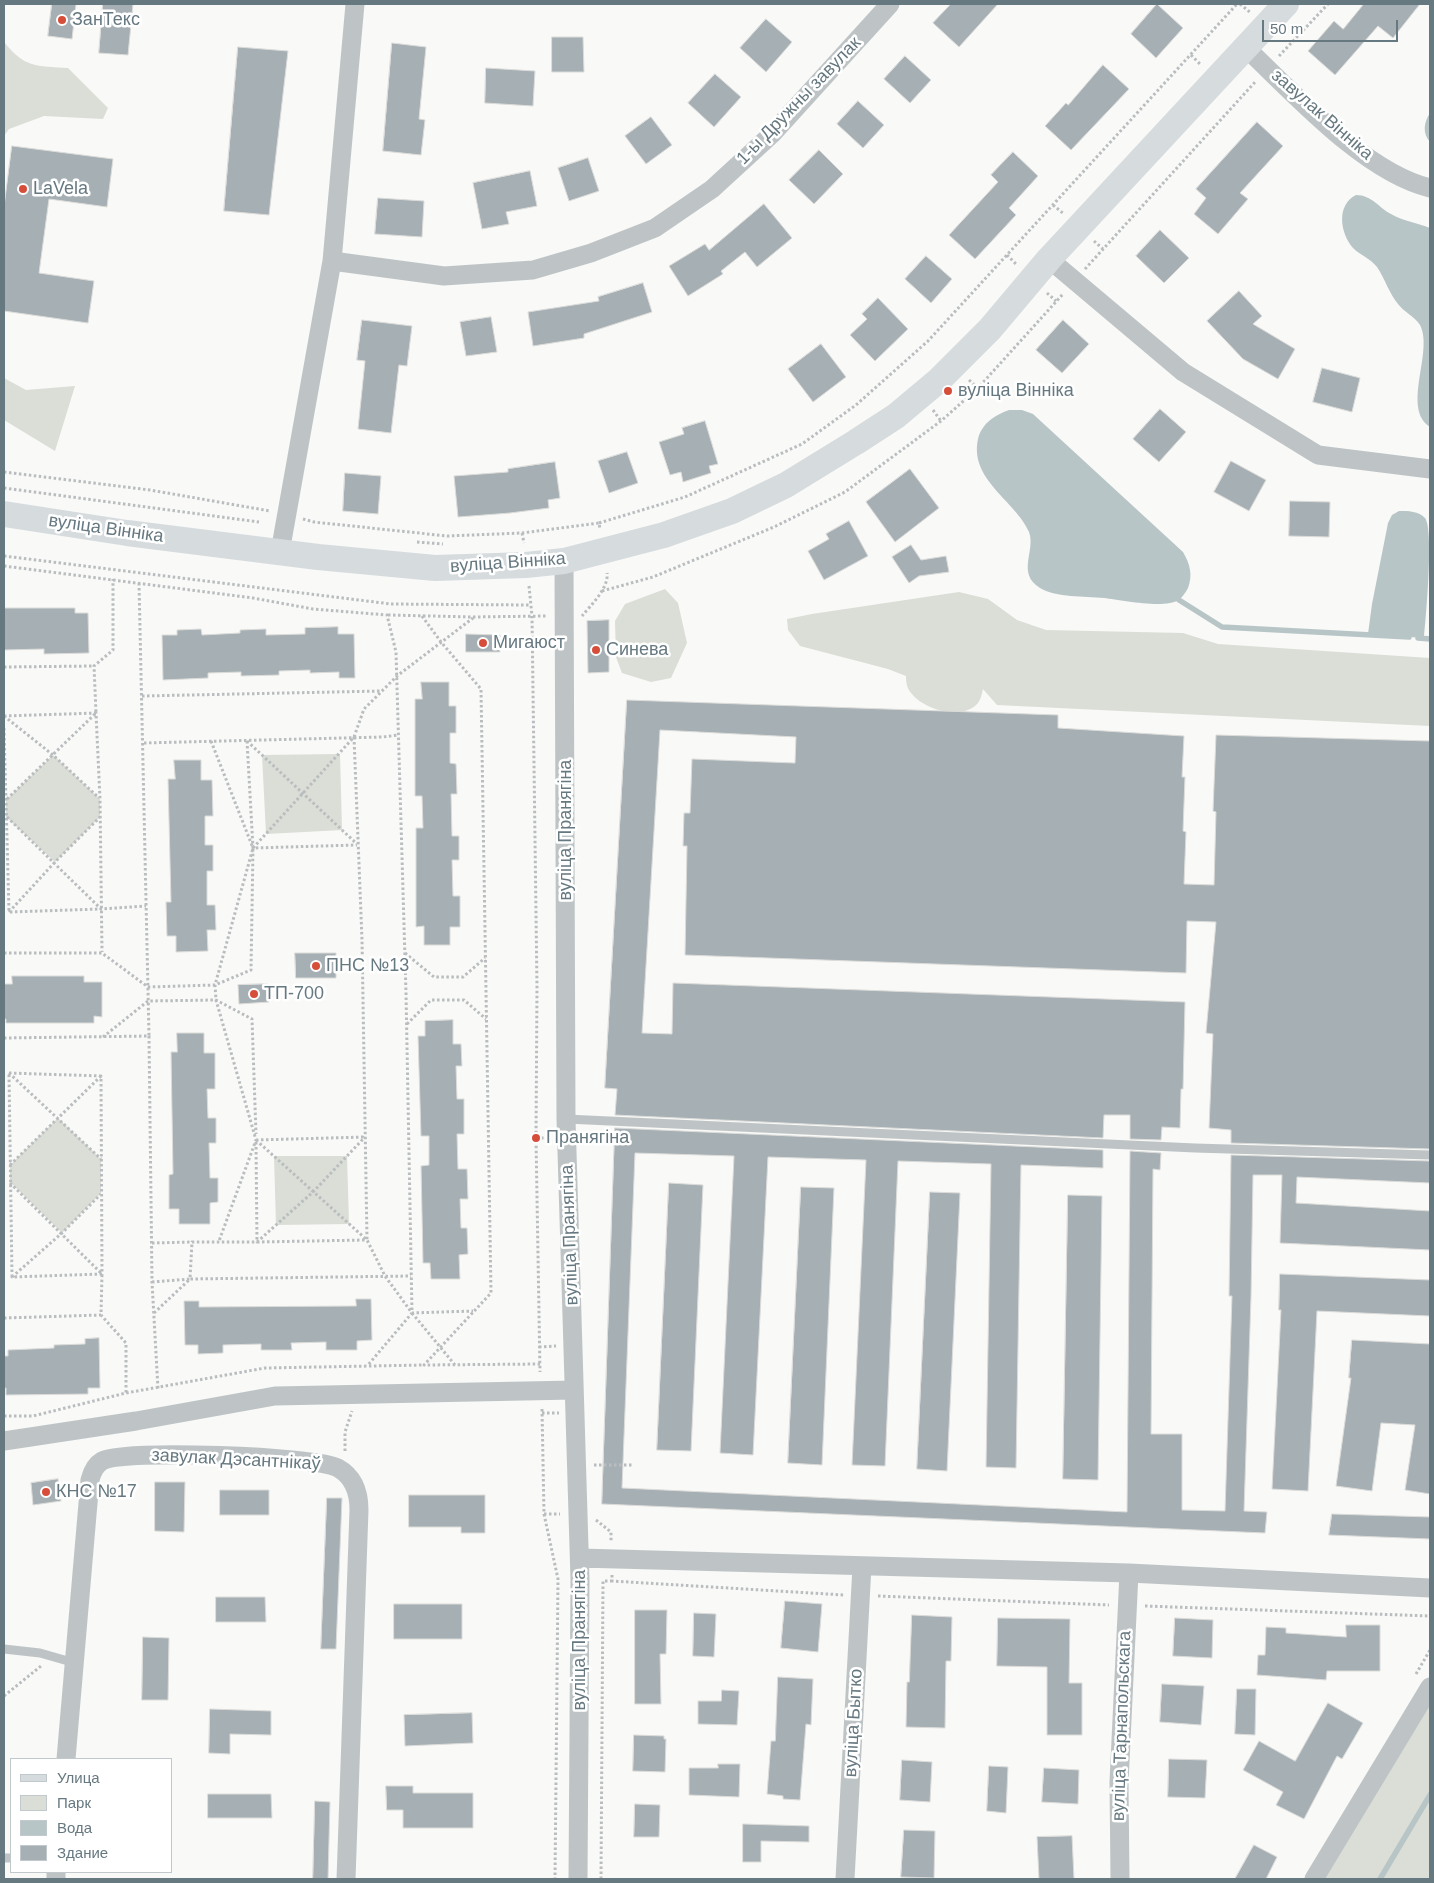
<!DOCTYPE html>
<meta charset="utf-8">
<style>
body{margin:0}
#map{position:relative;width:1434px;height:1883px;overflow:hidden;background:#f9f9f7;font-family:Helvetica,sans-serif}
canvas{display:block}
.frame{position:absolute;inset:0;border:5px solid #667880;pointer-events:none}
.legend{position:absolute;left:10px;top:1758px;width:162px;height:115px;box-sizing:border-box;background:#fff;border:1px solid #c2c9cc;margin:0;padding:6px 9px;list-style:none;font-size:15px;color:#667880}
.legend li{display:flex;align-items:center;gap:10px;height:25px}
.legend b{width:25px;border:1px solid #c2c9cc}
.scale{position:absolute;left:1262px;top:20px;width:136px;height:22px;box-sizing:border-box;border:2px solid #667880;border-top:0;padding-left:6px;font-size:15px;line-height:18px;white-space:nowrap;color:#667880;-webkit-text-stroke:4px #fff;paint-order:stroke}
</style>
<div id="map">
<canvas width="1434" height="1883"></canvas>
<div class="frame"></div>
<ul class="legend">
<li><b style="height:6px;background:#d6dbde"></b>Улица</li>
<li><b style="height:14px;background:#daded6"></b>Парк</li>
<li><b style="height:14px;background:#b8c5c7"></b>Вода</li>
<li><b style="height:14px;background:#a6b0b4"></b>Здание</li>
</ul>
<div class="scale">50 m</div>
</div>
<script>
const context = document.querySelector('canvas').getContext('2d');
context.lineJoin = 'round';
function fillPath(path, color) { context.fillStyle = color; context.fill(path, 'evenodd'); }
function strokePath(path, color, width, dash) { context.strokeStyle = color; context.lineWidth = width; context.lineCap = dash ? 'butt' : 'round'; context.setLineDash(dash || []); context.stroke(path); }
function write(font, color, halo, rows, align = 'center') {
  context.font = font + ' Helvetica,sans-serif'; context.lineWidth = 5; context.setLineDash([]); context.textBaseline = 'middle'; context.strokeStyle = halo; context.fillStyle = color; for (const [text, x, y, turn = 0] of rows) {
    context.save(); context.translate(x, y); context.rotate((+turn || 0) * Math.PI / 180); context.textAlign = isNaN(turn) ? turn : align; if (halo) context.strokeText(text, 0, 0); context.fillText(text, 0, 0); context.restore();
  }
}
fillPath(new Path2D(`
 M4 42C25 68 36 66 68 68L108 108 103 119 44 116 9 129 4 136Z
 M4 378 26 390 75 386 55 451 4 420Z
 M665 589 678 603 687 643 671 678 651 682 622 673 616 657 615 621 625 604Z
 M959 592 988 599 1017 620 1046 630 1183 633 1218 644 1430 658V726L997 705 983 689C982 693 981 699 978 703 963 721 925 710 912 694 907 689 906 683 906 676L888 669 800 646 788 630 787 619 812 614Z
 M340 754 342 830 266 834 262 755Z
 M53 755 100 799V817L55 862 6 817V800Z
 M58 1118 101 1159V1193L62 1233 10 1182V1165Z
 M274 1156H347L349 1224 276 1225Z
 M1430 1698V1879H1322Z`), '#daded6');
fillPath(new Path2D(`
 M1430 113V142C1422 133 1424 122 1430 113Z
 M1356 195C1372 195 1379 208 1391 214 1403 221 1418 223 1430 228V427C1401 408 1434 352 1420 325 1414 316 1404 312 1398 304 1389 293 1385 279 1377 267 1370 258 1360 255 1353 248 1340 233 1336 205 1356 195Z
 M1009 410H1022L1033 414 1183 552C1190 564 1193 575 1188 588 1186 592 1182 597 1179 600 1164 609 1121 600 1104 598 1084 596 1057 598 1040 588 1016 573 1036 551 1029 532 1016 501 969 480 978 439 982 423 995 415 1009 410Z
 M1399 511C1408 511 1419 511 1425 518 1434 529 1426 618 1424 638L1368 634 1372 604 1388 523 1392 515Z`), '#b8c5c7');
strokePath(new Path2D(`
 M1179 600 1222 627 1409 637
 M1418 638 1430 639
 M1380 1879 1430 1795`), '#b8c5c7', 5.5);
const building = new Path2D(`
 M52 4H76L72 39 48 36Z
 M103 4H133L128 55 99 53Z
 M951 4H998L959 47 933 23Z
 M1157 4 1183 28 1156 58 1131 34Z
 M1364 4H1420L1393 38 1378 26 1335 75 1308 51 1334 21 1343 29Z
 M766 19 792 42 766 72 740 48Z
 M552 37H583L584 72H552Z
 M392 43 426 47 419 119 425 120 421 155 383 151Z
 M238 47 288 51 269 215 224 211Z
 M905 56 931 80 910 103 884 79Z
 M1103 65 1129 89 1071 150 1045 126 1066 103 1068 105Z
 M486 68 535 71 533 106 485 103Z
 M715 74 741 97 714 127 688 103Z
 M858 101 884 125 863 148 837 124Z
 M651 117 672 145 646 164 625 136Z
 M1257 122 1283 146 1240 193 1248 199 1218 234 1194 214 1206 198 1196 189Z
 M12 146 113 159 107 207 49 199 39 273 94 281 88 323 4 311V207Z
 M819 150 843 174 814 204 789 180Z
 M1013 152 1038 176 1009 208 1016 215 975 259 949 235 998 182 991 175Z
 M588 158 599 191 569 201 558 168Z
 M530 171 537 206 506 212 509 224 482 229 473 183Z
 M378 198 424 201 422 237 375 234Z
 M764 204 792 238 757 267 745 252 721 271 723 274 688 296 669 266 705 244 709 250Z
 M1160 230 1189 258 1164 283 1136 256Z
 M926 256 952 279 931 303 905 279Z
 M643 283 652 312 584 334V338L533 346 528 312 599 301 598 297Z
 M1239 291 1262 316 1253 324 1295 349 1278 379 1243 359 1207 321Z
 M878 298 908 329 875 361 850 335 867 319 862 314Z
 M491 317 497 352 466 356 460 322Z
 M362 320 412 326 407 366 399 365 391 433 358 429 365 361 357 360Z
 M1063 320 1089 344 1062 373 1036 350Z
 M821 344 846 377 813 402 788 369Z
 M1322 368 1360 378 1352 412 1313 402Z
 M1160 409 1186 432 1159 462 1133 439Z
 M705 421 718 464 709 466 711 473 683 482 681 472 670 475 659 442 684 434 682 428Z
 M627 452 638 483 609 493 598 461Z
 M1231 461 1266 480 1249 511 1214 492Z
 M555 462 560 498 548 500 549 508 510 513 458 517 454 476 508 472V469Z
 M910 469 939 508 895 542 866 502Z
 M345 473 381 476 378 514 343 511Z
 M1290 501 1330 502 1329 537 1289 536Z
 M849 521 868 556 824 580 808 551 829 539 826 534Z
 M911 545 921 560 946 556 949 572 919 576 909 583 892 557Z
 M4 608H75V613H88L89 653 44 654V649L4 650Z
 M609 620V672L588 673 587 621Z
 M338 627V634H354L355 678H339V672L310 673V670L279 671V675L241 676V672L208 673V678L163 680 162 635H177V630L201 629 202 635 240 633V630L266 629V635L305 634V628Z
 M466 634 500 635V652H466Z
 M421 682H449V706H456V733H450V763L456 764 457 794H451L452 836H459V860H452L453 896H460V927H450V945H424V926L416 927V828H423L422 796H415V699H422Z
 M627 700 1058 715V728L1184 736 1182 777H1185L1183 831 1186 832 1184 884 1214 885 1216 812 1213 811 1216 735 1430 741V1149L1231 1143V1130L1209 1128 1213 1034 1206 1033 1216 922 1187 921 1186 973 685 955 687 846H683L684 813H690L692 759 795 763 796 737 660 730 642 1033 672 1034 673 983 1185 1002 1183 1089H1181L1180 1128 1162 1127 1161 1140 1130 1139V1115H1104L1103 1138 615 1115 617 1089 605 1088Z
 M174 760H201V780H212L213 816H205V845H213V871H207V905H215L216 930H207L208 951 176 952V936H167L166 902H171L168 779H175Z
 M295 953H336V978H296Z
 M12 976H84V982H102V1017L94 1016V1023H6V1019H4V984H12Z
 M268 984 269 1002 239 1004 238 985Z
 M453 1020V1044H461L462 1066H456L457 1099H464V1134H457L458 1169H467L468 1199H460L461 1228H467L468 1254 459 1255 460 1279H431L430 1263H423L421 1166 429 1165V1136H421L418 1036H425V1021Z
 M177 1033H204V1053H215V1089H207L208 1118H216V1143H209L210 1178H218V1202L210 1203V1224H179V1209H169V1175L173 1174 171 1052H177Z
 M615 1128 1103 1150V1168L1021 1165 1016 1468 986 1467 991 1164 898 1161 885 1466 852 1465 866 1160 768 1157 753 1455 720 1453 734 1156 635 1153 622 1488 1127 1512 1130 1151 1161 1153 1160 1170 1153 1169 1151 1434H1182V1510L1225 1511 1232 1296H1229L1231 1155 1430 1161V1183L1297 1177 1296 1203 1430 1211V1250L1280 1243 1282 1175H1253L1251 1297 1244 1511 1267 1512 1265 1533 602 1504Z
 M669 1183 703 1185 691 1451 657 1450Z
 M801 1187 834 1188 822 1465 788 1463Z
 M930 1192 960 1193 947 1471 917 1469Z
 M1068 1195 1102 1196 1098 1480 1063 1479Z
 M1280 1274 1430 1280V1316L1317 1311 1308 1491 1272 1489 1281 1310H1279Z
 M356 1299H371L372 1340 357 1341V1350H326V1342L291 1343 292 1350H261V1344L223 1345V1353L198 1354V1345H185L184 1301H199V1307L356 1306Z
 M99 1338 100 1388H88V1394L6 1395V1388H4V1356H8V1350L54 1348V1345L85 1344V1339Z
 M1352 1340 1430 1344V1494L1405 1490 1415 1425 1381 1423 1372 1491 1336 1486 1351 1378H1349Z
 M58 1479 61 1501 33 1505 31 1483Z
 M155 1482H185L184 1532 155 1531Z
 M220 1490H269V1515H220Z
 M409 1495H485V1533H461V1527H409Z
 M327 1498H342L336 1649H321Z
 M1332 1514 1430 1517V1539L1329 1535Z
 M216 1597H265L266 1622H216Z
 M785 1601 822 1604 818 1652 781 1648Z
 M394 1604H462V1639H394Z
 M635 1610H667L666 1654H660L661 1704H635Z
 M694 1613 716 1614 714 1657 693 1656Z
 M912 1615 952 1617 951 1661H946L945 1728 906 1727 907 1682H909Z
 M998 1618 1070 1619 1069 1683H1082V1735H1047V1667L997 1666Z
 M1175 1618 1213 1620 1212 1658 1173 1656Z
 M1346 1625H1380V1671H1327L1326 1680 1257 1675 1258 1655H1265L1266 1627 1286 1628V1633L1346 1637Z
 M143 1637 169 1638 168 1700H142Z
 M778 1677 813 1679 811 1725 806 1724 800 1800 783 1799V1796L767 1794 771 1741H775Z
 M1162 1684 1204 1686 1201 1725 1160 1722Z
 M1237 1689H1256L1255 1735 1235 1734Z
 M722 1690 739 1691 737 1725 698 1724V1701H721Z
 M1328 1703 1363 1723 1342 1759 1337 1756 1304 1819 1276 1805 1283 1792 1243 1770 1259 1741 1295 1761Z
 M210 1709 271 1711V1735L230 1734V1754L209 1753Z
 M472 1713 473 1743 405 1746 404 1715Z
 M634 1735 664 1736V1739H666L665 1772 633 1771Z
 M1169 1759 1207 1760 1205 1798 1168 1797Z
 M902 1760 932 1762 930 1802 900 1800Z
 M718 1764H740L739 1797 689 1795V1768H718Z
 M989 1766 1008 1767 1006 1813 987 1811Z
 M1044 1768 1079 1770 1078 1804 1042 1802Z
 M386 1786H413V1793H473V1828H403V1810H387Z
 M208 1794H271L272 1818H208Z
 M315 1801 330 1802 328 1879H313Z
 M635 1804 660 1805 659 1837H634Z
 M743 1824 809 1826V1842L761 1841V1862H743Z
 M904 1830 935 1831 934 1878 901 1877Z
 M1072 1836 1074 1879H1039L1037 1837Z
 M1254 1845 1277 1857 1266 1879H1235Z`);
fillPath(building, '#a6b0b4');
strokePath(building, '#dbdbd9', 1);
strokePath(new Path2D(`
 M1240 4 1251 13
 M1191 55 1200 64
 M1279 56 1328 4
 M1053 205 1064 214
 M1094 241 1103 249
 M1007 255 1017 265
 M1085 269 1256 81
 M1047 293 1056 301
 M969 380 978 388
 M933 410 941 421
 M4 472 150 490 270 511
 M4 488 259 522
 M303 519 314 522 447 536 522 533 599 523 600 529
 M599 523 685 497 802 444 856 405 928 341 1237 4
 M522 533 524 543
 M417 542 443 544
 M4 556 391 604 530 605
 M4 566 253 598 313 609 387 615 396 652 406 993 412 1313 368 1365
 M139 583 149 1036
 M529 586 532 616 537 988 536 1138 540 1372
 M602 591 653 577 774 527 845 492 941 421 978 388 1063 294
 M388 615 473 617 546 616
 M422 616 441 642 481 689 491 1293 424 1365 540 1364
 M582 616C591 605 609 588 607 573
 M4 667 94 666
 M142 696 381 691
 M4 716 96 713 100 799 102 952
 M4 716 53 755 99 798
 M4 728 9 912 101 909
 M354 737 364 709 397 676 473 618
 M211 741 253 848 354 737 362 940 367 1240
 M247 741 253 848 357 845
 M247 741 357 844
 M144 743 383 737 398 735
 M7 799 96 713 94 666 113 650V579
 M7 817 101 909 146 906
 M9 912 55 862 100 817
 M4 953H102L148 987 215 985 251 970 253 848 215 985 216 1000 256 1140 219 1241
 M405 953 434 977H463L485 958
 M407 1024 431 1000H464L486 1019
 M103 1037 148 1001 216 1000 252 1019 256 1134
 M4 1038 149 1036 152 1282 158 1389
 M9 1073 101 1076 102 1274 12 1277Z
 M9 1073 101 1159
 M536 1138H548
 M256 1140 365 1137
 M256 1140 367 1240 385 1276 412 1313 473 1311
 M256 1142 257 1242 366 1240
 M10 1165 101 1076
 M10 1183 102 1274 101 1315 126 1343V1393
 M152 1243 192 1242
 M12 1277 62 1233 101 1194
 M152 1282 190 1279 192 1242H257L313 1192 365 1137
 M154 1313 190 1279 411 1276
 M412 1313 455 1365
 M4 1318 101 1315
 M539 1347 556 1346
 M542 1409 544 1514H560
 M542 1413H559
 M4 1416H33L126 1393 265 1368 424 1365
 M345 1451V1432L352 1411
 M594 1465H634
 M544 1514 558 1579 555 1879
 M596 1520 611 1532V1542
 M612 1575V1581L844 1595
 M878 1596 1109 1605
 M1145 1606 1430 1616
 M1416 1674 1430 1650
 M4 1696 41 1666
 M601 1879 603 1581H612`), '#b9bdbf', 3, [2.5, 2.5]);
strokePath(new Path2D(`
 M566 1119 1195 1148 1430 1155
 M4 1649 40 1653 75 1663
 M4 1858H11`), '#bec4c6', 9);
strokePath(new Path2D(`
 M1245 47C1294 93 1364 172 1430 188
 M1049 259 1183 372 1318 455 1430 469
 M332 261 444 276 533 270 591 253 655 228 712 189 772 134 890 4
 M280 552 332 261 355 4
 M564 561 566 1119 580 1580 578 1879
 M4 1441 136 1421 275 1396 574 1390
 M580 1558 1129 1573 1430 1588
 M66 1759 90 1480C92 1472 95 1465 102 1461 123 1449 316 1456 338 1468 354 1477 359 1493 359 1510L346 1879
 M56 1879V1872
 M845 1879 862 1566
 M1120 1879 1119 1782 1129 1573
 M1314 1879 1430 1687`), '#bec4c6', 19);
strokePath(new Path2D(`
 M4 514 127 533 318 557 435 568 526 565 564 561 664 535 732 511 786 485 856 442 896 416 939 380 990 329 1049 259 1286 4`), '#d6dbde', 26);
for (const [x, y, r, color] of [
 [62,20,5,"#d64d3a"],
 [23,189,5,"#d64d3a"],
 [948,391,5,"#d64d3a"],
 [483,643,5,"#d64d3a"],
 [596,650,5,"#d64d3a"],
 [316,966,5,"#d64d3a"],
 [254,994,5,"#d64d3a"],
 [536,1138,5,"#d64d3a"],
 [46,1492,5,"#d64d3a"]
]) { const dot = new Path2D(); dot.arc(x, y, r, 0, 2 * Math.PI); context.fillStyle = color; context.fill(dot); strokePath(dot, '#fff', 2); }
write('18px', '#667880', '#fff', [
 ["ЗанТекс",72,20],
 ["LaVela",33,189],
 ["вуліца Вінніка",958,391],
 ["Мигаюст",493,643],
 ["Синева",606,650],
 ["ПНС №13",326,966],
 ["ТП-700",264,994],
 ["Пранягіна",546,1138],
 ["КНС №17",56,1492]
], 'left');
write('18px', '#667880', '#fff', [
 ["1-ы Дружны завулак",799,101,-46],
 ["завулак Вінніка",1322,115,41],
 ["вуліца Вінніка",106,529,8],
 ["вуліца Вінніка",508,563,-4],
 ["вуліца Пранягіна",566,830,-90],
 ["вуліца Пранягіна",570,1235,-92],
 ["завулак Дэсантнікаў",236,1460,3],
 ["вуліца Пранягіна",580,1640,-90],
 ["вуліца Бытко",854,1723,-87],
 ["вуліца Тарнапольскага",1122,1726,-88]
]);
</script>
